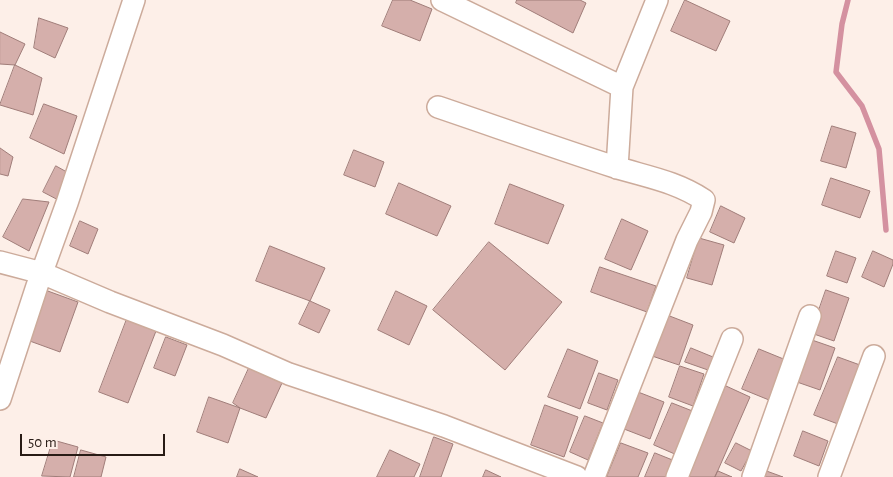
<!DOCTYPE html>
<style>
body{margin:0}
#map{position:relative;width:893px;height:477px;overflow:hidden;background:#fdefe8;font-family:"Alegreya Sans",sans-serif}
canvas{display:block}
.scale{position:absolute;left:20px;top:434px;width:145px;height:22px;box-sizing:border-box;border:2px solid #281b15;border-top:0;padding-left:6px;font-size:15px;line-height:18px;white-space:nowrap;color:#281b15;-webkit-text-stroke:4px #fdefe8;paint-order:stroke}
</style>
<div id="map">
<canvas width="893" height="477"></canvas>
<div class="scale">50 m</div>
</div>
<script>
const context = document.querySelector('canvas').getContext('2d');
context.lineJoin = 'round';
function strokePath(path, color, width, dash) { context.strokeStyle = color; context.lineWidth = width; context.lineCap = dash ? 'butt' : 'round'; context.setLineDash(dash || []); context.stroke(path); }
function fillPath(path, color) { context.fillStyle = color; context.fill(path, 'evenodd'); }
strokePath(new Path2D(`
 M848 0 842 24 836 72 862 106 879 149 886 230`), '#d491a0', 5.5);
const building = new Path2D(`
 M393 0H410L432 9 420 41 382 26Z
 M517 0H580L586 3 573 33 516 3Z
 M685 0 730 21 716 51 671 31Z
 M39 18 68 28 55 58 34 48Z
 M0 32 25 44 15 65 0 64Z
 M15 65 42 78 33 115 0 105Z
 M44 104 77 116 64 154 30 138Z
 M832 126 856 133 846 168 821 161Z
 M0 148 13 157 8 176 0 174Z
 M354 150 384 162 375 187 344 175Z
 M56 166 74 176 64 203 43 192Z
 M831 178 870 191 860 218 822 205Z
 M399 183 451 206 437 236 386 214Z
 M510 184 564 205 548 244 495 224Z
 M23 199 49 202 29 251 3 237Z
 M721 206 745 218 734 243 710 232Z
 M622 219 648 231 631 270 605 259Z
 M80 221 98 229 88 254 70 246Z
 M699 238 724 245 712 285 687 278Z
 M489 242 562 302 505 370 433 310Z
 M270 246 325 268 310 301 256 281Z
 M836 251 856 258 847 283 827 276Z
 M873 251 893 260V264L884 287 862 277Z
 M600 267 656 286 647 312 591 292Z
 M45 290 78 302 60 352 27 340Z
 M826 290 849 298 834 341 811 333Z
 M396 291 427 306 409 345 378 330Z
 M310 301 330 310 319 333 299 324Z
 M667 315 693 325 679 365 652 356Z
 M127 319 156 331 128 403 99 392Z
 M166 337 187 345 175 376 154 368Z
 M809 339 835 348 820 390 794 381Z
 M691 348 713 357 708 370 685 362Z
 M568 349 598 361 580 409 548 397Z
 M759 349 786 360 769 400 742 389Z
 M838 357 860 365 838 424 814 415Z
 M680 366 704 374 693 406 669 397Z
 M249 368 282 383 266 418 240 408 233 403Z
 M599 373 618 380 607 410 588 403Z
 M726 386 750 397 715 477H686Z
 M638 392 664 402 650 439 624 429Z
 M209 397 240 408 228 443 197 432Z
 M672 403 695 412 677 455 654 445Z
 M545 405 578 417 564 457 531 445Z
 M585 416 603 423 588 460 570 452Z
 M803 431 828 441 819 466 794 456Z
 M434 437 453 444 441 477H420Z
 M53 440 78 447 70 477 42 476Z
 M621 443 648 453 638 477H607Z
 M736 443 752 451 741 471 725 463Z
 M81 450 106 457 101 477H74Z
 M390 450 420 464 414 477H377Z
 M655 453 675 461 668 477H645Z
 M240 469 258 477H237Z
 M761 469 783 477H758Z
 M486 470 501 477H483Z
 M718 471 732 477H715Z`);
fillPath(building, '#d5afab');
strokePath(building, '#a07d79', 1);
const minor = new Path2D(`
 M442 0 622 87
 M438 107C497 127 556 148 615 167 647 177 675 181 704 200L701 212 687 240 594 477
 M617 168 622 87 657 0
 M0 262 42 273 110 302 223 345 289 374 444 426 577 477
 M0 399 37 286 67 203 134 0
 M677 477 732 339
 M753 477 810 316
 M829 477 874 356`);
strokePath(minor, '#ccab9b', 24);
strokePath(minor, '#fff', 21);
</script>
